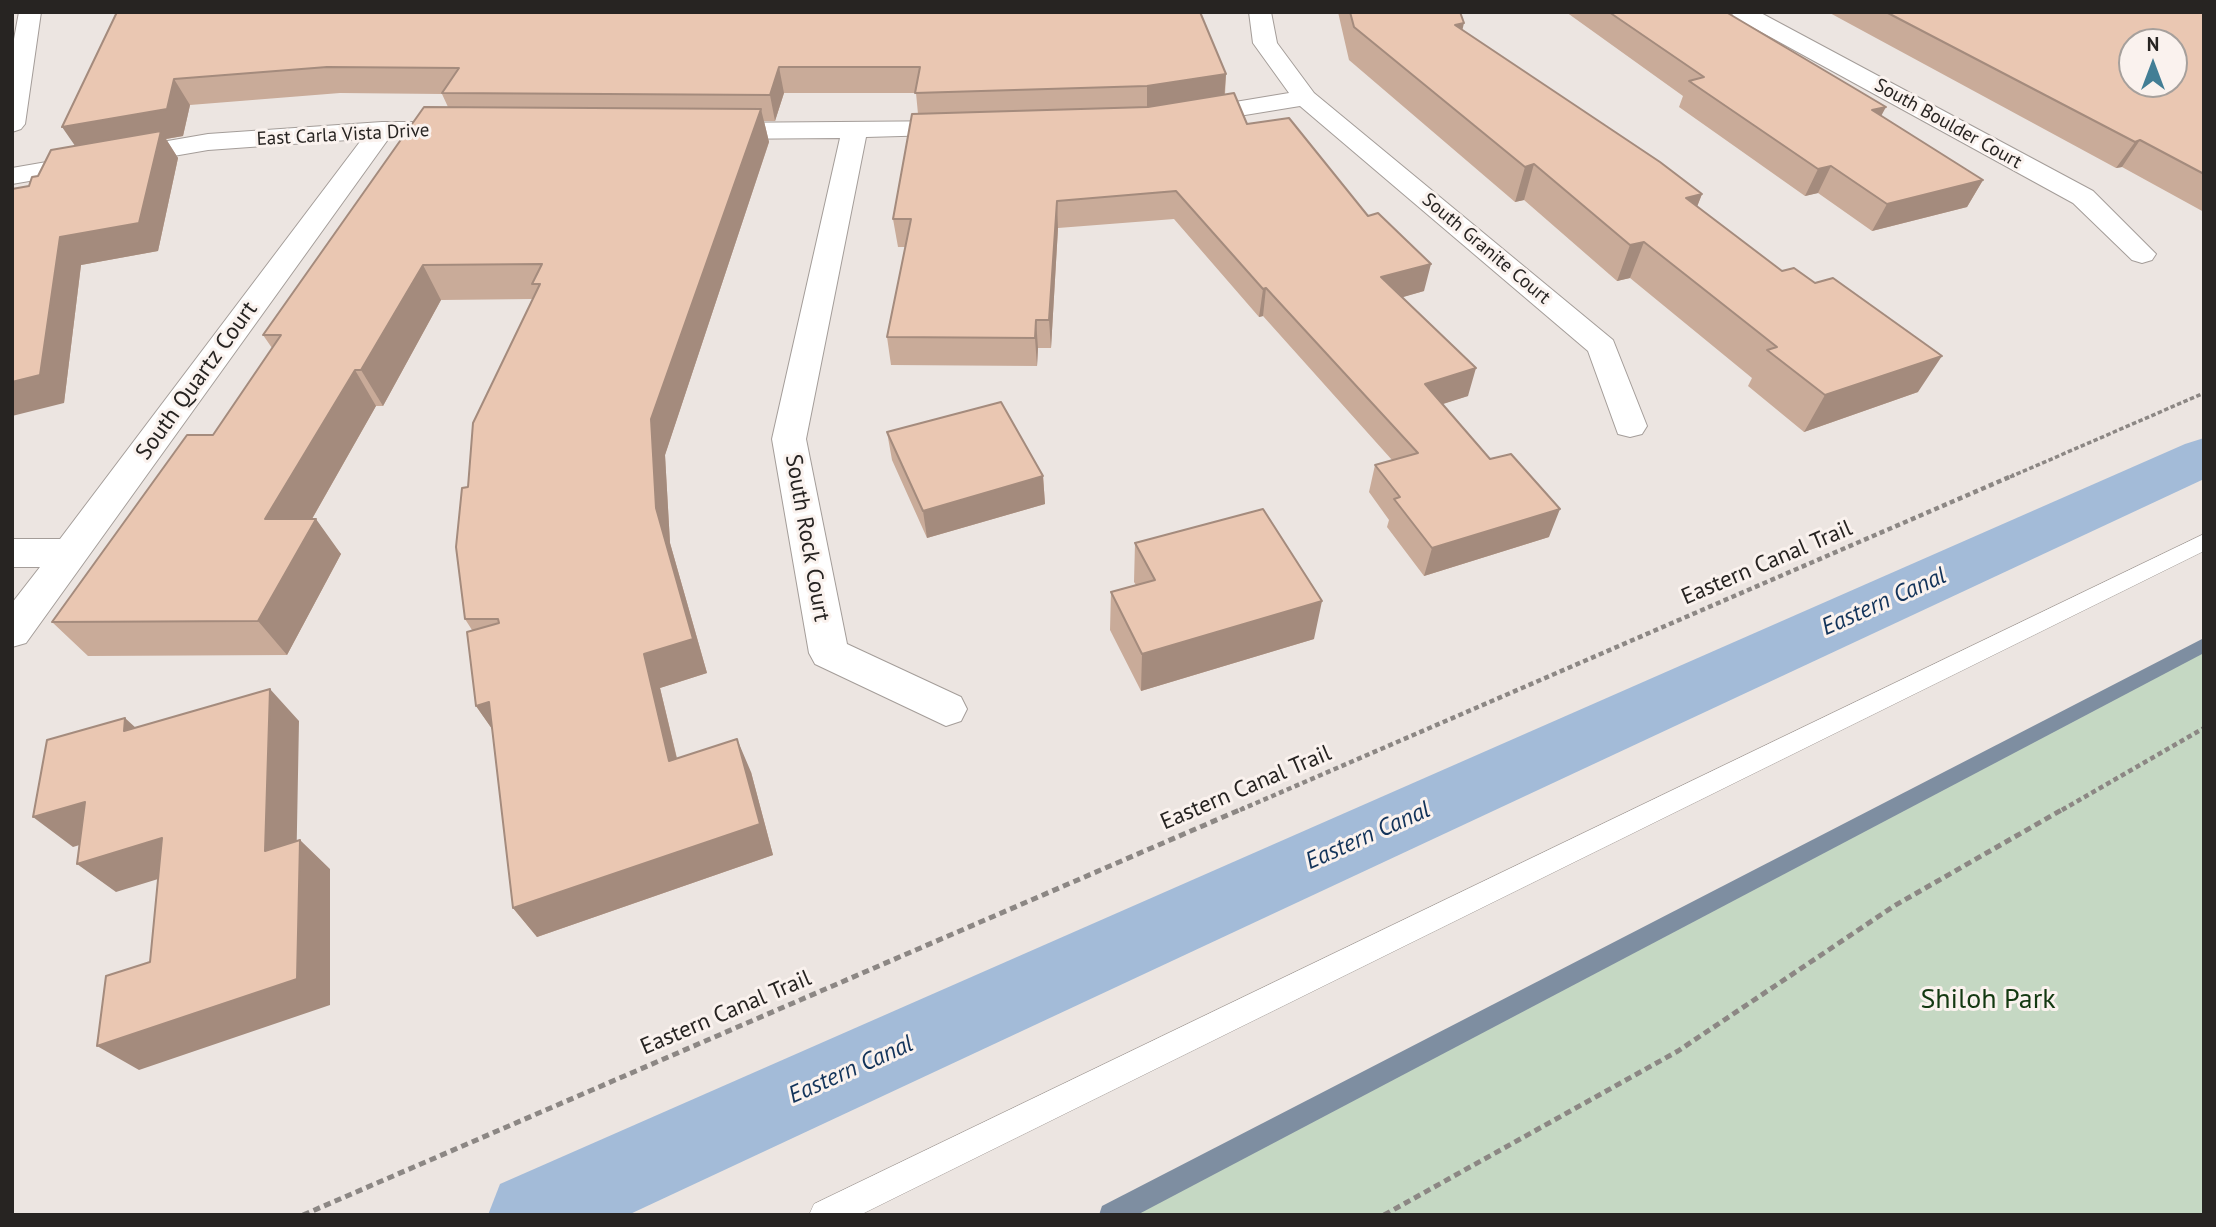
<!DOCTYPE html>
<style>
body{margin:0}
#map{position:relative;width:2216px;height:1227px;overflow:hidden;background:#ece5e1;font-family:"PT Sans",sans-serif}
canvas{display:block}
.frame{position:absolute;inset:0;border:14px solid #272422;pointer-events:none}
.north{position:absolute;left:2118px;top:28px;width:70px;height:70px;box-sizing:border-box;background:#faf2ee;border:2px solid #a6a09c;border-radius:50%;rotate:0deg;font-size:19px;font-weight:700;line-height:28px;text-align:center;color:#272422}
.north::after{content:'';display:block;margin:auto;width:24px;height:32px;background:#427e95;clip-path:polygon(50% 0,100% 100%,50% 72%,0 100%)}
</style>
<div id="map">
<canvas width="2216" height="1227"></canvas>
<div class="frame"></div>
<div class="north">N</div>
</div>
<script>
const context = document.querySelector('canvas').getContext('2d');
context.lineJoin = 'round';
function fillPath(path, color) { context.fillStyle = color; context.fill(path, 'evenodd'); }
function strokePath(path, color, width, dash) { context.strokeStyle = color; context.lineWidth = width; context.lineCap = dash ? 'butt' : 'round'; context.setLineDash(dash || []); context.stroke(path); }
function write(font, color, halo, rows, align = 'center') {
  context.font = font + ' "PT Sans",sans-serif'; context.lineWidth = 6; context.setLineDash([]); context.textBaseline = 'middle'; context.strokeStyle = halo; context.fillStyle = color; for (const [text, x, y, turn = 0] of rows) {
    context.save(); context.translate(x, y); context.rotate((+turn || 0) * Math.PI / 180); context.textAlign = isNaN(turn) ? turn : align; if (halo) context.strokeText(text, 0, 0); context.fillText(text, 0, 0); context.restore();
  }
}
fillPath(new Path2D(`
 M2204 644V1215H1111Z`), '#c5d8c3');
fillPath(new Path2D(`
 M2204 638V653L1137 1215H1099L1102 1206Z`), '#7e8ea1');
fillPath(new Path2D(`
 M2204 438V479L628 1215H488L500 1184 2185 444Z`), '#a3bbd8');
const service = new Path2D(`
 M2204 534V551L860 1215H809L814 1204Z`);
const minor = new Path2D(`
 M19 12H41L25 124 21 129 12 132V50Z
 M1249 12H1271L1277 43 1314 93 1613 340 1647 426 1642 434 1630 437 1618 434 1588 351 1300 106 1190 124 1181 121 1177 116 1181 111 1289 93 1253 43Z
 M1731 12H1759L2093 191 2156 254 2152 260 2142 263 2132 260 2073 203 1734 17Z
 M962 121 971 124 975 129 971 134 866 137 806 439 847 644 961 697 967 709 961 721 946 726 815 664 809 653 772 439 840 138 715 139 706 136 702 131 706 126 715 123Z
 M382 122H458L467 125 471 130 467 135 458 138H389L26 643 12 647V603L40 567H12V539H60L362 139 208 150 12 184V168L208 134Z`);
strokePath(service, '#a49d99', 1);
strokePath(minor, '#a49d99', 2);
strokePath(new Path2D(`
 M2010 477 2204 393`), '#8c8784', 3.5, [4.5, 2.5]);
strokePath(new Path2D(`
 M1240 810 2014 475
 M2062 810 2204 728`), '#8c8784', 4.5, [5, 3.5]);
strokePath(new Path2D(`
 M303 1215 1244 808
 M1384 1215 1678 1051 1894 906 2065 808`), '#8c8784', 5, [7, 4.5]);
fillPath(service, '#fff');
fillPath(minor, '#fff');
fillPath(new Path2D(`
 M117 12 1226 74 1225 95 1247 124 1424 291 1402 297 1468 396 1442 404 1549 537 1424 576 1387 527 1389 520 1369 492 1375 465 1392 460 1263 316 1259 317 1174 219 1058 228 1051 348H1038L1037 366 891 365 887 337 906 247H898L893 219 918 114 916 93H784L775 121H764L769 142 665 455 670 543 707 673 660 688 677 758 751 772 773 855 537 937 513 908 493 730 476 706 472 630 465 619 468 487 533 299 441 300 383 406H376L312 519 341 554 287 655 88 656 52 622 213 435 272 348 263 335 448 107 442 94 340 93 190 105 183 136 166 139 178 158 158 251 81 265 64 403 29 186 38 176 75 146Z
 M1338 12H1460L1462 30 1702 194 1697 206 1918 392 1804 432 1748 386 1752 378 1630 278 1617 281 1524 200 1515 202 1349 60Z
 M1566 12H1726L1881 116 1983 180 1967 207 1872 231 1818 193 1805 196 1679 107 1683 96Z
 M1828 12H2204V212L2122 167 2116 168Z
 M887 432 1043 476 1045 504 927 538 892 460Z
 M1135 543 1314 639 1141 691 1110 630 1111 592 1136 585 1134 582Z`), '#c9ab99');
fillPath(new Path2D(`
 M1464 23 1456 57 1455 25Z
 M779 67 784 93 775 121 770 95Z
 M1226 74 1224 100 1147 112V86Z
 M174 79 190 105 183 136 166 139 178 158 158 251 81 265 64 403 12 416V382L60 237 80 153 62 127Z
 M1886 107 1872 133V110Z
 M761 109 769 142 665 455 670 543 707 673 660 688 685 793 669 761 644 654 656 508 651 419Z
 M2140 140 2122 167 2116 168 2135 142Z
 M1534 164 1524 200 1515 202 1525 167Z
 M1831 166 1818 193 1805 196 1818 169Z
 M1983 180 1967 207 1872 231 1887 204Z
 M1702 194 1688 230 1686 198Z
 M1057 201 1058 228 1051 348 1049 320Z
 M1644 242 1630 278 1617 281 1630 245Z
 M1431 264 1424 291 1376 305 1381 277Z
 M423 265 441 300 383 406 361 370Z
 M1266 288 1263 316 1259 317 1263 289Z
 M1036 320 1038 348 1037 366 1035 338Z
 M1942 356 1918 392 1804 432 1825 395Z
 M1476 368 1468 396 1418 412 1425 384Z
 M355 370 376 406 292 554 265 519Z
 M1043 476 1045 504 927 538 923 511Z
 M1560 509 1549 537 1424 576 1432 548Z
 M316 519 341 554 287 655 258 621Z
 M1322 601 1314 639 1141 691 1142 654Z
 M270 689 299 721 296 880 265 851Z
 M489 702 499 739 476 706Z
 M125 718 159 749 124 731Z
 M737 739 751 772 773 855 537 937 513 908Z
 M85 802 122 832 73 847 33 817Z
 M162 838 197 867 116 892 77 864Z
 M300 840 330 869V1005L139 1070 97 1046Z`), '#a48b7d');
const building = new Path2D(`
 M117 12H1200L1226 74 1147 86 915 93 920 67H779L770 95 442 93 459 68 327 67 174 79 167 109 62 127Z
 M1350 12H1460L1464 23 1455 25 1660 162 1702 194 1686 198 1782 271 1794 268 1815 283 1833 278 1942 356 1825 395 1767 350 1777 347 1644 242 1630 245 1534 164 1525 167 1354 27Z
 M1609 12H1726L1886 107 1872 110 1983 180 1887 204 1831 166 1818 169 1689 81 1704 77Z
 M1886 12H2204V174L2140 140 2135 142ZM2132 42H2174V84H2132Z
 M1234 93 1247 124 1289 118 1368 216 1378 213 1431 264 1381 277 1476 368 1425 384 1490 459 1511 454 1560 509 1432 548 1394 499 1400 497 1375 465 1418 453 1266 288 1263 289 1176 191 1057 201 1049 320H1036L1035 338 887 337 911 219H893L912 114 1148 107Z
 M424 107 761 109 651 419 656 508 693 639 644 654 669 761 737 739 760 824 513 908 489 702 476 706 467 632 499 623 498 619H465L456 547 462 488 468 487 473 423 540 284H532L542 264 423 265 361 370H355L265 519H316L258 621 52 622 187 435H213L281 335H263Z
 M161 131 139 223 60 237 40 375 12 382V189L29 186 32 177 38 176 51 150Z
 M1001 402 1043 476 923 511 887 432Z
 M1263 509 1322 601 1142 654 1111 592 1155 580 1135 543Z
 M270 689 265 851 300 840 297 979 97 1046 106 976 150 962 162 838 77 864 85 802 33 817 47 740 125 718 124 731Z`);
fillPath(building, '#eac7b2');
strokePath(building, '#a48b7d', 2);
write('19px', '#272422', '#faf2ee', [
 ["South Boulder Court",1948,124,29],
 ["East Carla Vista Drive",343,135,-3],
 ["South Granite Court",1486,249,40]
]);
write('23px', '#272422', '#faf2ee', [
 ["South Quartz Court",197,381,-54],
 ["South Rock Court",807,538,80],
 ["Eastern Canal Trail",1767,563,-23],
 ["Eastern Canal Trail",1246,788,-23],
 ["Eastern Canal Trail",726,1013,-23]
]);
write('italic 24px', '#12335a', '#faf2ee', [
 ["Eastern Canal",1884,602,-24],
 ["Eastern Canal",1368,836,-24],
 ["Eastern Canal",851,1070,-24]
]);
write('28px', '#133911', '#faf2ee', [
 ["Shiloh Park",1988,1000]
]);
</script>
